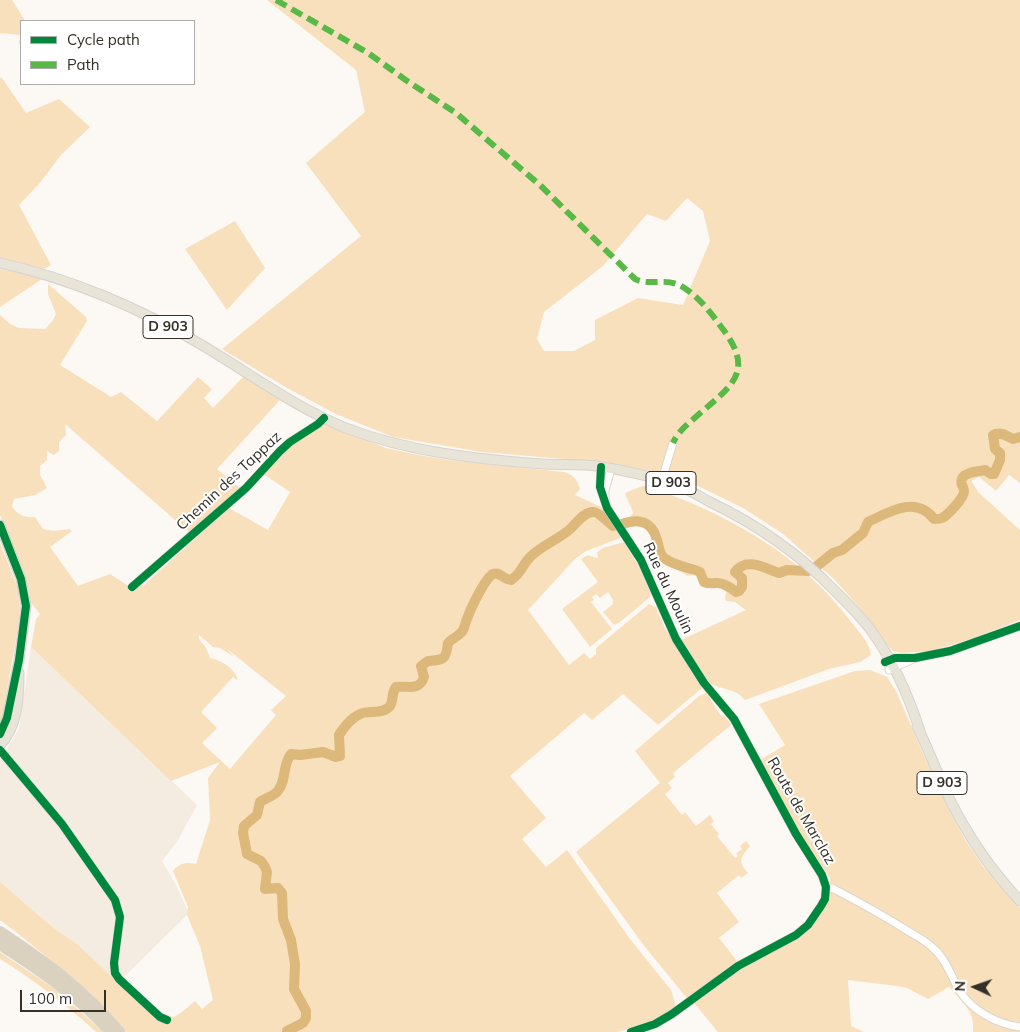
<!DOCTYPE html>
<style>
body{margin:0}
#map{position:relative;width:1020px;height:1032px;overflow:hidden;background:#fcf8f4;font-family:Mulish,sans-serif}
canvas{display:block}
.legend{position:absolute;left:20px;top:20px;width:175px;height:65px;box-sizing:border-box;background:#fff;border:1px solid #aeaca9;margin:0;padding:6px 9px;list-style:none;font-size:15px;color:#342f27}
.legend li{display:flex;align-items:center;gap:10px;height:25px}
.legend b{width:25px;border:1px solid #aeaca9}
.north{position:absolute;left:950px;top:962px;width:50px;height:50px;-webkit-text-stroke:4px #fff;paint-order:stroke;rotate:273deg;font-size:14px;font-weight:700;line-height:20px;text-align:center;color:#342f27}
.north::after{content:'';display:block;margin:auto;width:18px;height:22px;background:#342f27;clip-path:polygon(50% 0,100% 100%,50% 72%,0 100%)}
.scale{position:absolute;left:20px;top:990px;width:86px;height:22px;box-sizing:border-box;border:2px solid #342f27;border-top:0;padding-left:6px;font-size:15px;line-height:18px;white-space:nowrap;color:#342f27;-webkit-text-stroke:4px #fff;paint-order:stroke}
</style>
<div id="map">
<canvas width="1020" height="1032"></canvas>
<ul class="legend">
<li><b style="height:6px;background:#00873e"></b>Cycle path</li>
<li><b style="height:6px;background:#58b947"></b>Path</li>
</ul>
<div class="north">N</div>
<div class="scale">100 m</div>
</div>
<script>
const context = document.querySelector('canvas').getContext('2d');
context.lineJoin = 'round';
function fillPath(path, color) { context.fillStyle = color; context.fill(path, 'evenodd'); }
function strokePath(path, color, width, dash) { context.strokeStyle = color; context.lineWidth = width; context.lineCap = dash ? 'butt' : 'round'; context.setLineDash(dash || []); context.stroke(path); }
function write(font, color, halo, rows, align = 'center') {
  context.font = font + ' Mulish,sans-serif'; context.lineWidth = 4; context.setLineDash([]); context.textBaseline = 'middle'; context.strokeStyle = halo; context.fillStyle = color; for (const [text, x, y, turn = 0] of rows) {
    context.save(); context.translate(x, y); context.rotate((+turn || 0) * Math.PI / 180); context.textAlign = isNaN(turn) ? turn : align; if (halo) context.strokeText(text, 0, 0); context.fillText(text, 0, 0); context.restore();
  }
}
fillPath(new Path2D(`
 M31 647 197 805 177 842 162 861 175 883 188 911 187 915 123 978 113 979 77 944 55 929 0 882V761L19 728Z`), '#f4ece1');
fillPath(new Path2D(`
 M0 0H12L24 19 25 21H21V44H19L20 35 0 33Z
 M267 0H1020V483L1009 475 996 491 979 477 972 480V482L978 492 1020 530V620L971 639 931 651 902 653 893 651 886 644 859 607 834 579 783 534 743 508 698 486 651 471 564 459 482 452 393 437 336 414 287 388 222 349 361 236 306 163 365 112 356 70ZM687 198 703 211 710 241 683 305 638 298 595 320V340L574 351H544L537 339 544 312 603 266 647 214 666 221Z
 M0 78H2L26 113 59 99 90 127 61 155 39 184 19 205 51 265 44 269H38L0 260Z
 M235 221 265 268 227 310 185 249Z
 M0 269 38 277 42 279 0 307Z
 M48 284 86 317 87 321 60 365 111 397 121 392 157 421 198 377 212 389 204 398 213 408 245 375 281 399 217 469 241 489 190 533 65 424 66 435 59 442V451L54 455 47 451V460L40 466V475L47 488 35 495 14 499 12 506C17 515 25 518 35 517L43 529 54 531 69 529 72 531 50 547 78 586 110 574 130 587 135 582 143 586 229 508 268 530 290 492 262 473 293 443 324 423 386 448 418 455 449 460 564 472C574 475 577 479 580 489L575 495 601 507 621 536 620 538 586 551 575 559 528 610 569 665 584 653 590 659 596 654V648L649 604 656 607 665 628 702 688 658 725 623 694 592 720 584 713 510 776 546 818 522 839 546 867 567 850 630 939 671 990 676 1007 654 1020 618 1032H125C88 990 45 954 0 920V882L55 929 77 944 113 978H123L163 1015 174 1017 182 1012 195 1001 202 1009 213 1000 200 946 187 915 188 907 173 871C180 863 186 862 196 864L210 820 208 778 220 762 171 781 31 647 36 619 40 614 31 603 28 585 0 515V315L10 324 19 328 45 329 53 320 56 314 48 294ZM199 635 213 647 220 648 234 657 227 649 286 696 271 710 276 715 230 769 202 743 217 728 201 712 233 677 238 681C236 669 221 660 210 658L206 648 199 639Z
 M642 486H646C726 513 801 554 852 623 859 632 870 643 871 655L860 662 829 669 745 700C734 687 723 691 710 683 699 676 688 651 681 640L746 610 735 602 726 601 725 598 726 592 718 585 709 588 702 585 696 573 688 576C680 571 667 566 661 559 657 555 658 550 657 544 654 527 637 524 623 526L621 523 627 520 633 513C631 505 627 500 625 493Z
 M624 542 639 566 651 594 650 597 620 622 614 625 603 612 613 604V600L608 592 600 598 596 594 592 597 594 600 591 602 612 629 590 647 562 609 598 582 581 559 588 555 596 558 598 557 597 552 603 548Z
 M0 543 17 586 20 609 18 628 2 718 0 724Z
 M870 670 887 677 897 693 922 751 948 808 964 838 983 866 1020 908V1032H973C975 1010 962 1002 949 987L928 999 907 988 897 986 848 980 851 1026 864 1032H718L694 1003 750 962 808 929 819 916 829 897 830 878 798 831 760 760 785 745 759 704 855 671Z
 M706 693 708 695 721 716 723 715 732 724 673 773 675 777 668 783 672 788 665 794 682 815 685 812 696 826 710 815 714 821 711 824 719 834 717 836 735 858 738 856 736 853 742 849 740 846 746 841 750 846C741 857 737 860 748 873L741 878 739 875 717 893 739 922 719 938 737 961 689 998 686 997 645 947 576 852 660 783 635 751 699 696Z
 M0 952 58 991 103 1032H96C66 1004 35 981 0 959Z`), '#f9e0bc');
strokePath(new Path2D(`
 M622 524C639 518 652 521 657 540 659 546 659 554 664 558 674 566 689 567 700 572L704 582C709 584 712 583 717 583 724 583 730 587 736 592L739 591 742 587V578L735 572C747 556 766 569 779 573L787 570 808 571
 M817 566 833 553 842 550 863 533 868 522C889 512 916 495 934 519 936 519 941 519 942 518 948 515 965 497 964 491 964 485 958 483 963 477 968 471 979 472 985 470L991 474H994L1000 460V453L995 449 993 435C1000 431 1007 436 1013 439L1020 437
 M287 1032V1031L303 1023 306 1018V1011L294 989 295 964 291 940 283 919 282 893 278 888 265 889 267 872 265 867 261 861 247 854 243 833 244 826 257 815 260 802C265 798 272 797 277 792 287 781 282 765 291 754L300 755 323 752 336 757 340 756 339 735C344 727 353 716 363 713 371 711 384 714 390 706 394 700 391 693 396 687 407 685 419 692 424 677L421 666 428 661C444 660 446 660 448 643 452 638 460 636 463 630 465 627 465 623 467 619 470 610 485 578 493 574 499 571 504 580 511 580 523 572 521 566 530 557 541 546 557 540 569 530 576 524 584 511 594 512 598 512 608 522 613 526`), '#dcb87b', 10);
const minor = new Path2D(`
 M601 467 600 487 607 508 641 560 676 639 704 683 734 719 796 834 822 875 826 887 825 899 821 906 808 925 796 935 738 966 672 1014 655 1024 631 1032
 M660 486 673 443
 M605 499V490L611 469
 M132 587 246 488 280 451 290 442 318 424 324 418
 M885 662 895 658H915L950 651 1020 626
 M889 670 913 659
 M0 750 62 824 115 900 120 917 114 963 115 973 119 979 160 1017 167 1020
 M826 887 834 889C859 902 884 916 908 931 916 936 926 941 933 948 946 959 951 976 959 990 972 1011 997 1024 1020 1027`);
const major = new Path2D(`
 M0 263C69 278 140 308 200 344 248 372 294 407 346 428 409 452 475 459 543 464 561 465 579 464 597 466 623 470 651 476 676 485 688 489 699 496 710 502 756 524 797 552 833 589 846 602 859 614 870 629 893 660 908 694 920 731
 M0 525 21 579 26 606 19 660 7 718 0 734
 M917 726C929 750 938 776 950 800 968 836 992 871 1020 901
 M0 745C18 727 19 697 19 673`);
const highway = new Path2D(`
 M0 932C47 963 82 989 119 1032
 M0 944C39 969 77 995 109 1030`);
strokePath(minor, '#d9d5cf', 9);
strokePath(major, '#d6d3d0', 11);
strokePath(highway, '#d6d3d0', 12);
strokePath(minor, '#fffefd', 7);
strokePath(major, '#e8e4d8', 9);
strokePath(highway, '#dad2be', 10);
strokePath(new Path2D(`
 M276 0 368 53 410 83 456 113 541 186 635 279C649 286 665 278 679 285 697 294 711 313 722 328 755 371 733 385 698 415 688 424 679 430 673 443`), '#58b947', 6, [12, 6]);
strokePath(new Path2D(`
 M601 467 600 487 607 508 641 560 676 639 704 683 734 719 796 834 822 875 826 887 825 899 821 906 808 925 796 935 738 966 672 1014 655 1024 631 1032
 M0 525 21 579 26 606 19 660 7 718 0 734
 M132 587 246 488 280 451 290 442 318 424 324 418
 M885 662 895 658H915L950 651 1020 626
 M0 750 62 824 115 900 120 917 114 963 115 973 119 979 160 1017 167 1020`), '#00873e', 8);
for (const [x, y, w] of [
 [168,327,50],
 [671,483,50],
 [942,783,50]
]) { const box = new Path2D(); box.roundRect(x - w / 2, y - 11.5, w, 23, 4); context.fillStyle = '#fff'; context.fill(box); strokePath(box, '#342f27', 1); }
write('bold 14px', '#342f27', null, [
 ["D 903",168,327],
 ["D 903",671,483],
 ["D 903",942,783]
]);
write('15px', '#342f27', '#fff', [
 ["Chemin des Tappaz",229,481,-43],
 ["Rue du Moulin",668,588,65],
 ["Route de Marclaz",801,811,60]
]);
</script>
